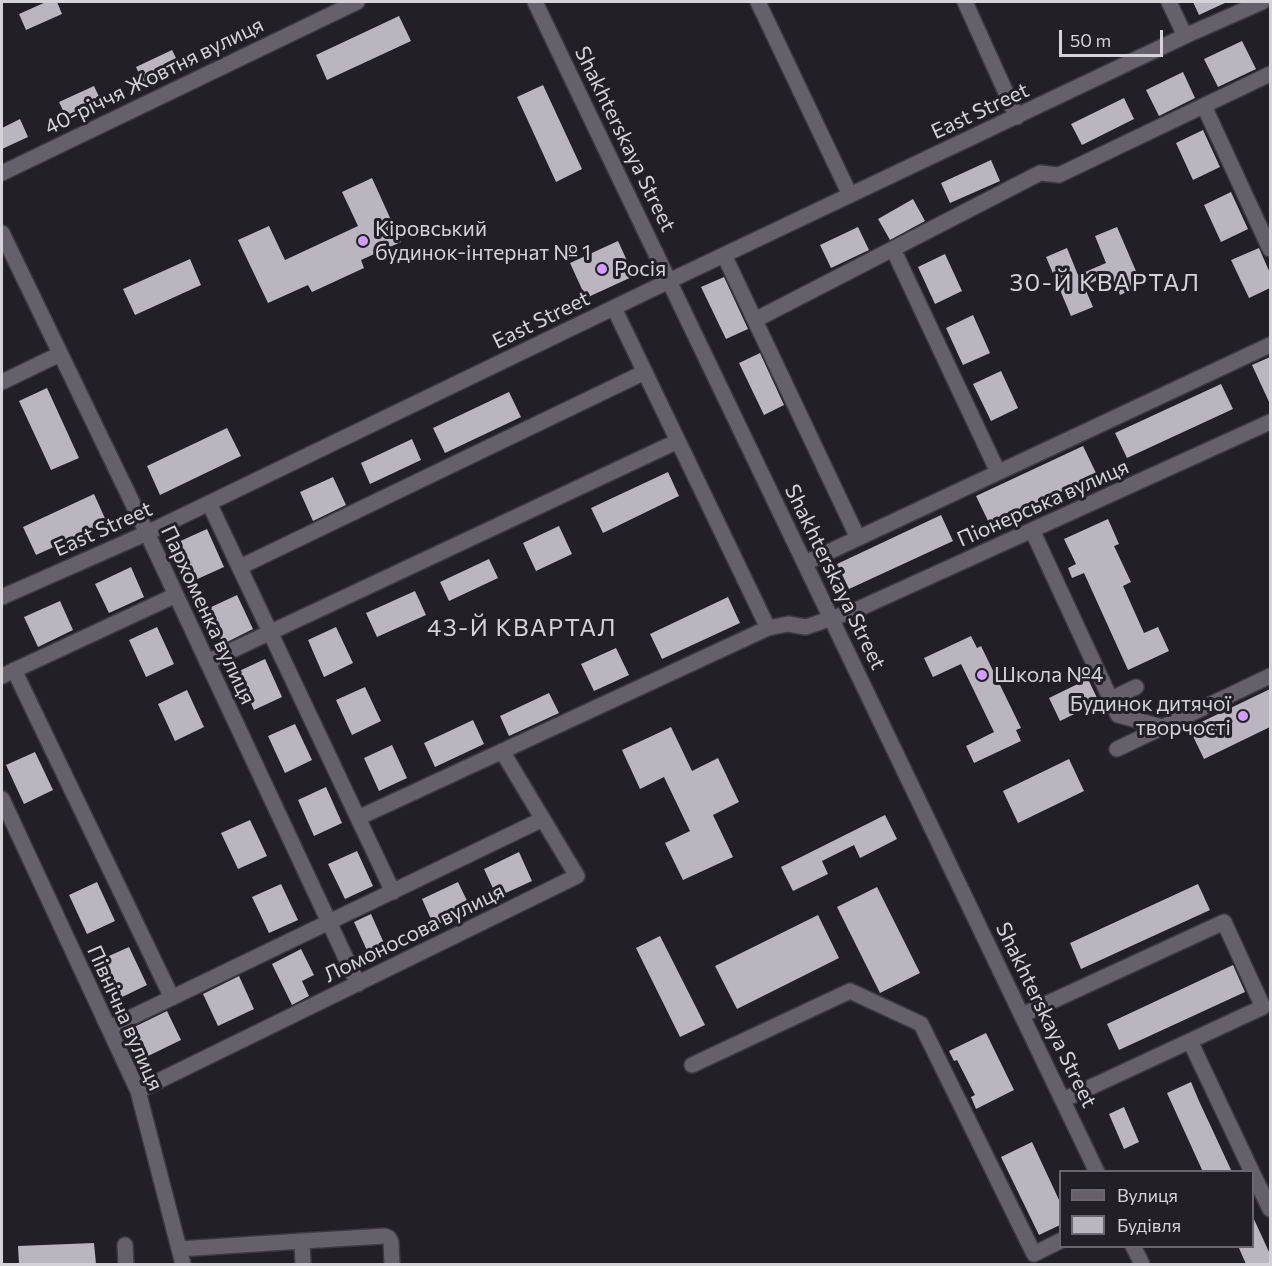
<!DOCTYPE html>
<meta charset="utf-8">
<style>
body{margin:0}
#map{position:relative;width:1272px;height:1266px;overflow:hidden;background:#231f27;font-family:Commissioner,sans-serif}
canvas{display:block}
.frame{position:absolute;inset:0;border:3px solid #d5d3d8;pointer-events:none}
.legend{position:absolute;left:1059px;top:1170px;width:195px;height:78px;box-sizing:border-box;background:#231f27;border:2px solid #6a676e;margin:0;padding:8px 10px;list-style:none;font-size:18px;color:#d5d3d8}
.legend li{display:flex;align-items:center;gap:12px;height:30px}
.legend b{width:30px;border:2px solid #6a676e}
.scale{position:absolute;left:1059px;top:30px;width:104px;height:27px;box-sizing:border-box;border:3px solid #d5d3d8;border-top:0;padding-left:8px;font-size:18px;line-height:21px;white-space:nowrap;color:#d5d3d8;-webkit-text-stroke:4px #231f27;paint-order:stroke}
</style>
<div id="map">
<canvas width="1272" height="1266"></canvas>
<div class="frame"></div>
<ul class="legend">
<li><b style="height:8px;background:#656069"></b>Вулиця</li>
<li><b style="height:16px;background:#bab5bf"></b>Будівля</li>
</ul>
<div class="scale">50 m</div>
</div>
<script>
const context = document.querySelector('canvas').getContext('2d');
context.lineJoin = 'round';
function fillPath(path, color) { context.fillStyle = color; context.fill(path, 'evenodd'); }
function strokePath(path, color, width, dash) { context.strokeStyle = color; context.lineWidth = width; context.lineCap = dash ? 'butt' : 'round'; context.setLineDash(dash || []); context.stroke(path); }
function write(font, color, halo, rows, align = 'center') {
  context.font = font + ' Commissioner,sans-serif'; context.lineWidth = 6; context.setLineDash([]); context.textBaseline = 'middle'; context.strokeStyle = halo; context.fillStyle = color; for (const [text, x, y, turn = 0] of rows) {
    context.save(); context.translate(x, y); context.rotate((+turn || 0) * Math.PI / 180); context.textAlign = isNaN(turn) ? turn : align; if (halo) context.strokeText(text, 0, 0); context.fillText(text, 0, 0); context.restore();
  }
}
fillPath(new Path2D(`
 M46 2H57L62 14 26 30 19 14Z
 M1193 2H1227L1199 15Z
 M399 16 411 41 327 80 316 55Z
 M1242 41 1256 69 1218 87 1204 59Z
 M172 50 180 66 143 83 136 67Z
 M1183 72 1195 98 1159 116 1146 90Z
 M543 85 582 169 556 182 517 97Z
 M94 86 102 103 67 119 59 102Z
 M1124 98 1134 119 1082 145 1071 124Z
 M20 119 28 137 2 149V128Z
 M1203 130 1220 167 1193 180 1176 143Z
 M991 160 1000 181 950 203 941 183Z
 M372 178 401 242 361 260 364 268 312 292 308 285 268 303 238 240 269 226 285 260 358 226 342 192Z
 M1231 192 1248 229 1221 242 1204 205Z
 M913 199 925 221 890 240 878 219Z
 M858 227 869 250 831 268 820 245Z
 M1117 227 1142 285 1120 295 1111 274 1084 286 1093 307 1071 316 1046 257 1067 248 1078 275 1106 263 1095 236Z
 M618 241 634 276 586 298 570 263Z
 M1259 248 1270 273V288L1249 298 1231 260Z
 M945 254 962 291 935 304 918 267Z
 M190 259 201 285 135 315 123 289Z
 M724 277 748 329 726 339 701 287Z
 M973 315 990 353 963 365 946 328Z
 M760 353 784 405 764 415 739 363Z
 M1270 357V404L1252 365Z
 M1001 371 1018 408 991 421 973 384Z
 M1221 384 1233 409 1127 458 1115 433Z
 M47 388 79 458 51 470 19 401Z
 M509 392 521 417 445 453 433 428Z
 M227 428 241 456 160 495 147 466Z
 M412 439 421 460 370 484 361 463Z
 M1083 446 1097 475 990 525 976 496Z
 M668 472 679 496 603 533 591 508Z
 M333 477 346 505 313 521 300 492Z
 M94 494 107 523 36 555 23 527Z
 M941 515 953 541 849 589 837 564Z
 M1108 519 1119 544 1114 546 1131 582 1123 586 1144 633 1158 627 1169 651 1128 670 1084 573 1072 578 1068 568 1076 564 1064 539Z
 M559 526 572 554 536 571 523 543Z
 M207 529 224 567 193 581 176 543Z
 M489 559 498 578 449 601 440 582Z
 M131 567 144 597 109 613 95 584Z
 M415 591 426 615 377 637 366 613Z
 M237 595 253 629 223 644 207 609Z
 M728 597 740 623 662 659 650 634Z
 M60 601 73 630 38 647 24 617Z
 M157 627 174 664 146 677 129 640Z
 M336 627 353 663 324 677 308 640Z
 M971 636 977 648 981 646 1021 728 1016 730 1021 741 974 763 966 746 994 732 961 664 933 677 924 658Z
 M616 648 629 675 594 691 581 664Z
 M265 659 282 697 254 710 237 672Z
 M1088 679 1099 702 1060 721 1049 698Z
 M365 687 381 721 352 735 336 700Z
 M1270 689V727L1204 759 1189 728Z
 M187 690 204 727 175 741 158 704Z
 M549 693 559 713 509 736 500 716Z
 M473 720 484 744 435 767 424 743Z
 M295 724 312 760 285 773 268 736Z
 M671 727 692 771 718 758 739 802 713 815 733 857 683 880 665 843 690 831 664 777 640 789 622 750Z
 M392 745 407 778 379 791 364 758Z
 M35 752 53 790 24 804 6 765Z
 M1069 759 1084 791 1018 823 1003 791Z
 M326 787 342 823 314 836 298 800Z
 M885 815 897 839 860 858 854 845 822 861 828 874 793 891 781 867Z
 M250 820 267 856 238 869 221 833Z
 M357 851 373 886 345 899 328 864Z
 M519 852 532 881 497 897 484 869Z
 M97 882 115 921 87 934 69 895Z
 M458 882 471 909 434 926 422 899Z
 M281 884 298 920 269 933 252 897Z
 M1198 884 1210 910 1081 969 1070 943Z
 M877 887 920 973 880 993 837 907Z
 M371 914 387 950 370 957 354 922Z
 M818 915 839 958 737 1009 715 966Z
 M660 936 705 1025 680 1037 636 948Z
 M129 947 147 985 118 999 100 960Z
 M301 949 314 975 302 981 309 996 292 1005 272 964Z
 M1233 965 1245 992 1119 1050 1107 1024Z
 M239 976 254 1009 218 1026 203 994Z
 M167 1011 181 1040 146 1057 132 1028Z
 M986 1033 1014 1090 976 1109 971 1097 975 1095 957 1060 954 1061 949 1051Z
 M1191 1082 1199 1101 1232 1172H1203L1167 1093Z
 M1124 1107 1139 1142 1124 1149 1109 1114Z
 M1032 1142 1060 1202V1225L1039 1235 1001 1157Z
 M1252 1215 1270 1254V1264H1246L1238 1246H1252Z
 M94 1243 96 1264H19L18 1246Z`), '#bab5bf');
const minor = new Path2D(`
 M535 2 1097 1172
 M758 2 850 195
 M965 2 1017 117
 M1169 2 1185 36
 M1204 106 1270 249
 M2 173 357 2
 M2 233 147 533 358 984
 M893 249 998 472
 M724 255 858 538
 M614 308 768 628
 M755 320 1040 173 1059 175 1270 74
 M2 382 60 354
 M209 503 393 892
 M1032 530 1118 715 1162 727
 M805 563 1270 345
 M240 567 645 372
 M2 597 147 533 669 281 1185 36 1262 2
 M207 662 678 441
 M14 670 172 998
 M2 676 176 595
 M1111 699 1136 687
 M1117 749 1270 676
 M2 799 138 1091 183 1264
 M358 818 768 628 788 624 806 627 856 610 1270 422
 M1022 1015 1224 922 1263 1007 1063 1100
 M109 1028 543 819
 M1190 1041 1252 1172
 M692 1065 850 991 921 1024 1034 1254 1060 1241
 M138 1091 577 876 502 751
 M1252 1172 1270 1209
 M125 1245 126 1264
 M1133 1246 1142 1264
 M179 1249 302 1241
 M303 1264 302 1241 385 1236 389 1238 391 1242 392 1264`);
strokePath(minor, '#3c3940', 18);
strokePath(minor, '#656069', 15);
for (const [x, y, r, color] of [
 [363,241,6,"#d29dfd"],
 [602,269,6,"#d29dfd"],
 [982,675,6,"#d29dfd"],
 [1243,716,6,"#d29dfd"]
]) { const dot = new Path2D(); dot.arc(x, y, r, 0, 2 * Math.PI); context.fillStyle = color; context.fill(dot); strokePath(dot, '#231f27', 2); }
write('21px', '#d5d3d8', '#231f27', [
 ["40-річчя Жовтня вулиця",154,76,-26],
 ["East Street",980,111,-25],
 ["Shakhterskaya Street",625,139,64],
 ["East Street",541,320,-26],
 ["Піонерська вулиця",1043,503,-24],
 ["East Street",103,529,-24],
 ["Shakhterskaya Street",835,577,64],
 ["Пархоменка вулиця",208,615,65],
 ["Ломоносова вулиця",414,933,-26],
 ["Shakhterskaya Street",1046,1015,64],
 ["Північна вулиця",125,1018,66]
]);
write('21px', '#d5d3d8', '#231f27', [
 ["Кіровський",375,229],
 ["будинок-інтернат № 1",375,253],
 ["Росія",614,269],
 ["Школа №4",994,675],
 ["Будинок дитячої",1231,704,"right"],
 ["творчості",1231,728,"right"]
], 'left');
context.letterSpacing = '1.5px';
write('24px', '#d5d3d8', '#231f27', [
 ["30-Й КВАРТАЛ",1105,283],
 ["43-Й КВАРТАЛ",522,628]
]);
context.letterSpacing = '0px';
</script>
